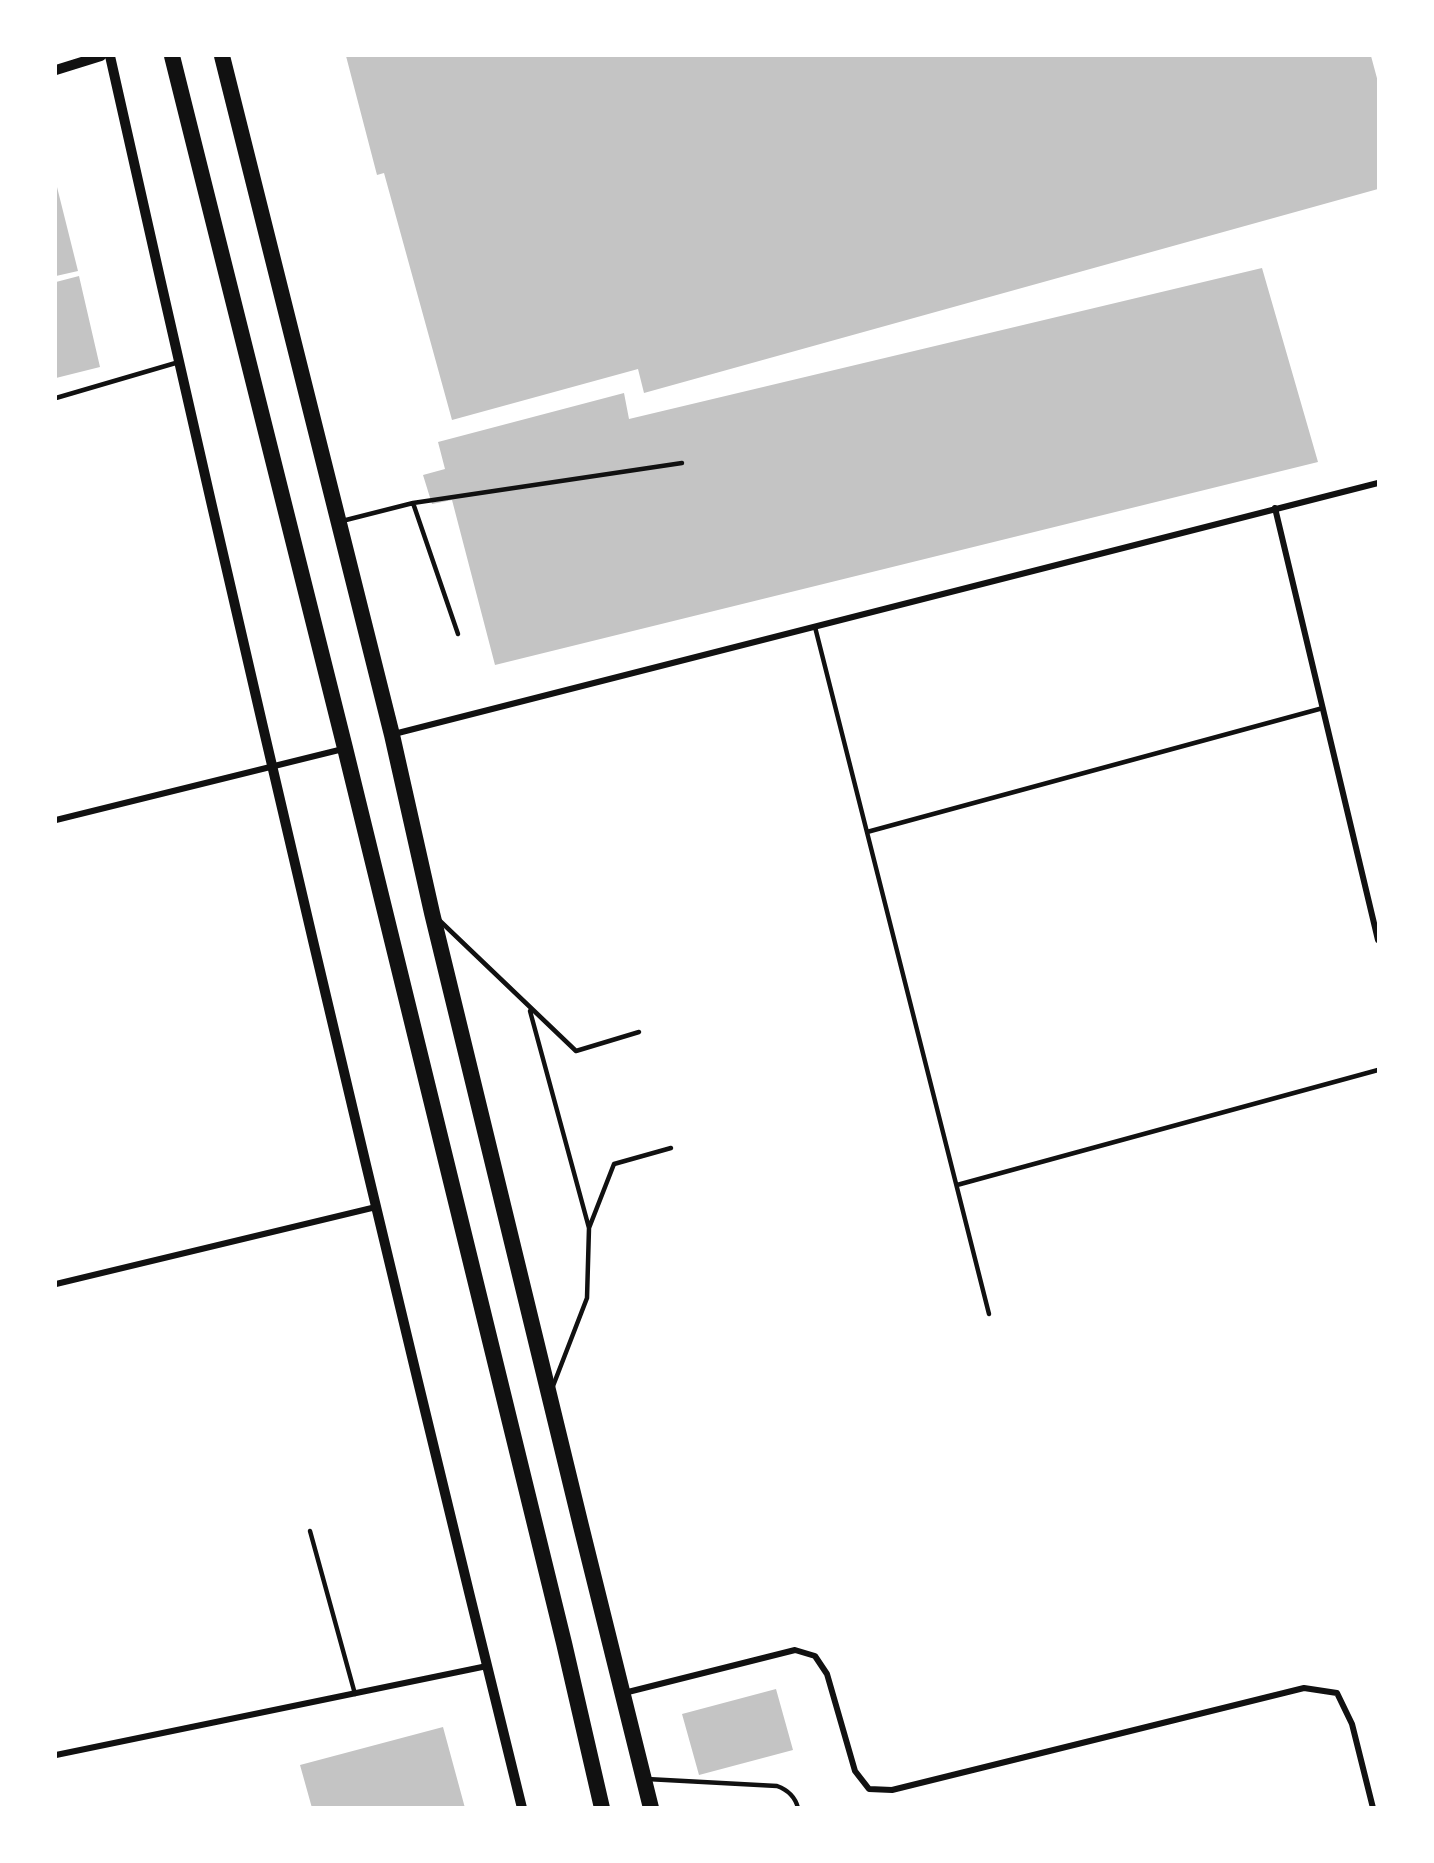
<!DOCTYPE html>
<style>
body{margin:0}
#map{position:relative;width:1434px;height:1863px;overflow:hidden;background:#fff;font-family:Manrope,sans-serif}
canvas{display:block}
.frame{position:absolute;inset:0;border:57px solid #fff;pointer-events:none}
</style>
<div id="map">
<canvas width="1434" height="1863"></canvas>
<div class="frame"></div>
</div>
<script>
const context = document.querySelector('canvas').getContext('2d');
context.lineJoin = 'round';
function fillPath(path, color) { context.fillStyle = color; context.fill(path, 'evenodd'); }
function strokePath(path, color, width, dash) { context.strokeStyle = color; context.lineWidth = width; context.lineCap = dash ? 'butt' : 'round'; context.setLineDash(dash || []); context.stroke(path); }
fillPath(new Path2D(`
 M346 56H1371L1378 82V189L644 393 638 369 452 420 384 173 377 175Z
 M56 183 78 271 56 276Z
 M1262 268 1318 462 495 665 452 500 432 504 423 475 445 469 438 442 624 393 629 419Z
 M79 276 100 367 56 378V282Z
 M776 1689 793 1750 699 1775 682 1714Z
 M443 1727 465 1808H312L300 1765Z`), '#c4c4c4');
strokePath(new Path2D(`
 M56 398 179 362
 M413 503 458 634
 M342 521 413 503 682 463
 M815 627 989 1314
 M867 832 1323 708
 M439 920 576 1051 639 1032
 M530 1011 589 1228
 M957 1185 1378 1070
 M553 1386 587 1298 589 1228 614 1164 671 1148
 M310 1531 355 1694
 M647 1779 777 1786C788 1790 795 1796 798 1808`), '#111', 4.5);
strokePath(new Path2D(`
 M1275 508 1378 940
 M394 734 1378 483
 M56 820 343 749
 M56 1284 376 1207
 M624 1693 795 1650 815 1656 827 1674 855 1771 869 1789 892 1790 1304 1688 1337 1693 1352 1724 1373 1808
 M56 1755 487 1666`), '#111', 6);
strokePath(new Path2D(`
 M110 56C241 641 378 1225 522 1808
 M56 70 101 56`), '#111', 10);
strokePath(new Path2D(`
 M172 56 345 748 564 1643 602 1808
 M222 56 392 735 432 913 581 1526 651 1808`), '#111', 16);
</script>
